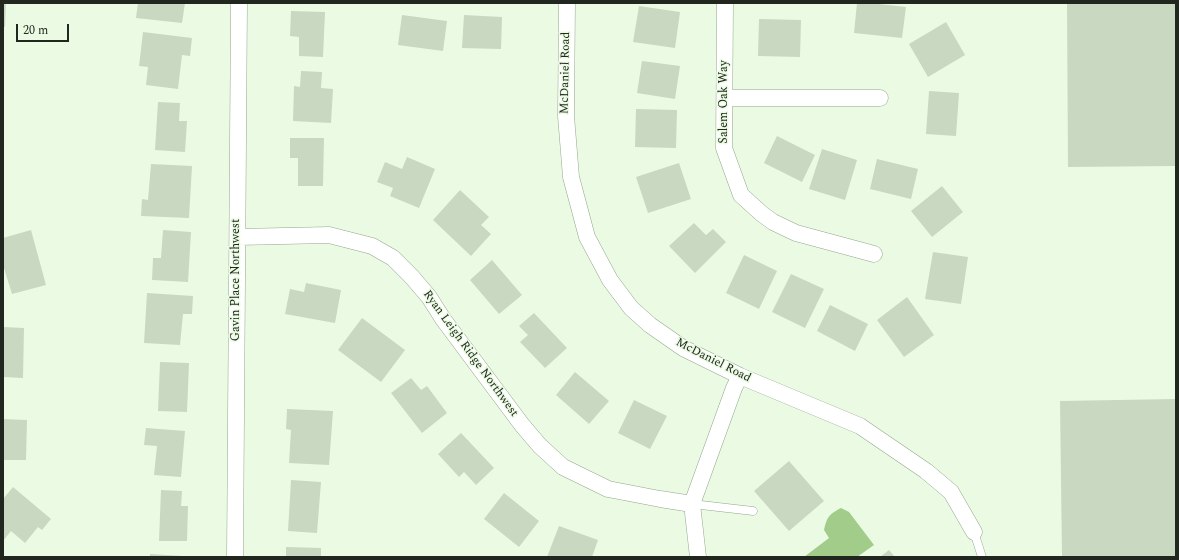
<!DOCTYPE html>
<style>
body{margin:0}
#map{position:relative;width:1179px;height:560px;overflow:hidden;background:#ebfbe3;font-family:Spectral,serif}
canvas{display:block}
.frame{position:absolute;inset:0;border:4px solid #21271e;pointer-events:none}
.scale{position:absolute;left:16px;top:24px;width:53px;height:18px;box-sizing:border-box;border:2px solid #21271e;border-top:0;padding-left:5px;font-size:12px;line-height:14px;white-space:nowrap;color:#21271e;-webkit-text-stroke:3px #ebfbe3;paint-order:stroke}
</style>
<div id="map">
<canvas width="1179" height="560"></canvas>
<div class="frame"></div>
<div class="scale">20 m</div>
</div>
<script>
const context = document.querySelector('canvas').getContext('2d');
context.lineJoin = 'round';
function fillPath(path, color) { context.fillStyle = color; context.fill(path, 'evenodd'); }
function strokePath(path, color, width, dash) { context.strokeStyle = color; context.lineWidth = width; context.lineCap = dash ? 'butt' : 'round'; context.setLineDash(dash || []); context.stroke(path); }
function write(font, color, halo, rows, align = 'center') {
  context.font = font + ' Spectral,serif'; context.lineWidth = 3; context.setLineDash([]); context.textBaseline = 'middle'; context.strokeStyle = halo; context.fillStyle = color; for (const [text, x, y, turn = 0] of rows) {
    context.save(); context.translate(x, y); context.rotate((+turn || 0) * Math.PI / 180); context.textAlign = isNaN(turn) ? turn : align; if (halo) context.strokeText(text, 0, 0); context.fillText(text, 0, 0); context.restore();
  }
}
fillPath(new Path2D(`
 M841 508 849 512 874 545 857 557H804L829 538 824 530C827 517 829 514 841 508Z`), '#a1cc8a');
fillPath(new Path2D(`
 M3 3H6L5 27H3Z
 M138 3H185L182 23 136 18Z
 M857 3H870L906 7 902 38 854 33Z
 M1067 3H1176V166L1068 167Z
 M639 6 680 12 675 48 633 42Z
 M291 11 325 12 323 57 299 56V37L290 36Z
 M402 15 447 21 443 51 398 45Z
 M464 15 502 17 501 49 462 48Z
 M759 19 801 20 800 57 758 56Z
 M946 22 965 55 928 77 909 44Z
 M143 32 192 38 190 56 182 55 178 89 146 85 148 67 139 66Z
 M642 61 680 66 675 99 637 93Z
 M301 71 322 72 321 88 333 89 331 123 293 121 294 86 300 87Z
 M929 91 959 93 956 136 926 134Z
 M158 102 180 103 179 121H187L185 152 155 150Z
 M636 109 677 110 676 148 635 147Z
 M777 136 815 155 802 182 764 163Z
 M290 138H324L323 186H298V158H290Z
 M822 149 857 160 845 200 809 189Z
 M407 157 435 169 419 208 390 196 393 188 377 182 385 162 402 169Z
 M877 159 918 169 911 199 870 189Z
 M679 163 691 199 648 213 636 177Z
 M151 164 192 166 189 218 141 216 142 199 148 200Z
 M942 186 963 212 932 237 911 211Z
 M460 190 489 217 481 225 491 234 471 256 433 220Z
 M694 223 706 235 713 229 726 242 695 273 669 246Z
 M31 230 46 285 12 294 3 265V238Z
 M163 230 191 232 188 282 152 280 153 258H161Z
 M933 252 968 257 961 304 925 299Z
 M744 255 777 271 759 309 726 293Z
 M492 260 522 295 499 314 470 280Z
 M791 274 824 289 805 328 772 312Z
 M306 283 341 290 335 323 285 314 290 289 304 292Z
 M147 293 193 296 192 314H183L180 345 144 343Z
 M907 297 934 335 904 357 877 320Z
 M830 305 868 324 855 351 817 331Z
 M534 313 567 348 545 368 520 342 528 335 519 326Z
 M362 318 405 350 381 382 338 350Z
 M3 327 24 328 23 378 3 377Z
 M160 362 189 363 187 412 158 411Z
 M575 372 609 401 589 424 556 395Z
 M411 378 421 390 427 386 447 413 422 433 391 393Z
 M1176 399V557H1062L1060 401Z
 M634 400 667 416 650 449 618 433Z
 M287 409 333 411 329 465 289 463 291 430 286 429Z
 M3 419 27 420 26 460H4Z
 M146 428 185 431 181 477 154 475 157 446 144 445Z
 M461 433 494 468 476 485 464 472 459 477 438 454Z
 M789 461 824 501 789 531 754 491Z
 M291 480 321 482 317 533 288 531Z
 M13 487 51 519 42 530 38 527 25 543 11 531 3 541V499Z
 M161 490 182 491 181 506H188L187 541H159Z
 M504 493 539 521 519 547 484 519Z
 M559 526 598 540 592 557H547Z
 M286 547 321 548V557H286Z
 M889 550 895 557H880Z
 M150 554 183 556V557H150Z`), '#c9d8c1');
const lane = new Path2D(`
 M692 504 753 511
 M974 532 982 557`);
const street = new Path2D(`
 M567 3 566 116 571 177 587 237 610 280 631 308 650 325 683 348 740 376 860 426 926 471 951 492 974 532
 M725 3 724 148 741 195 762 214 773 222 796 233 874 254
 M725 98H880
 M238 237 329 235 372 246 393 258 412 277 429 297 443 319 522 425 540 446 563 467 608 489 660 499 692 504
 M235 557 239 3
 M698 557 692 504 734 388 740 376`);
strokePath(lane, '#96a58e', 9);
strokePath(street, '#96a58e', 17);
strokePath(lane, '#fff', 8);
strokePath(street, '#fff', 16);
write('12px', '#21271e', '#ebfbe3', [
 ["McDaniel Road",566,73,-89],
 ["Salem Oak Way",725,102,-90],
 ["Gavin Place Northwest",237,280,-90],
 ["Ryan Leigh Ridge Northwest",470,354,54],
 ["McDaniel Road",713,361,27]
]);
</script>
